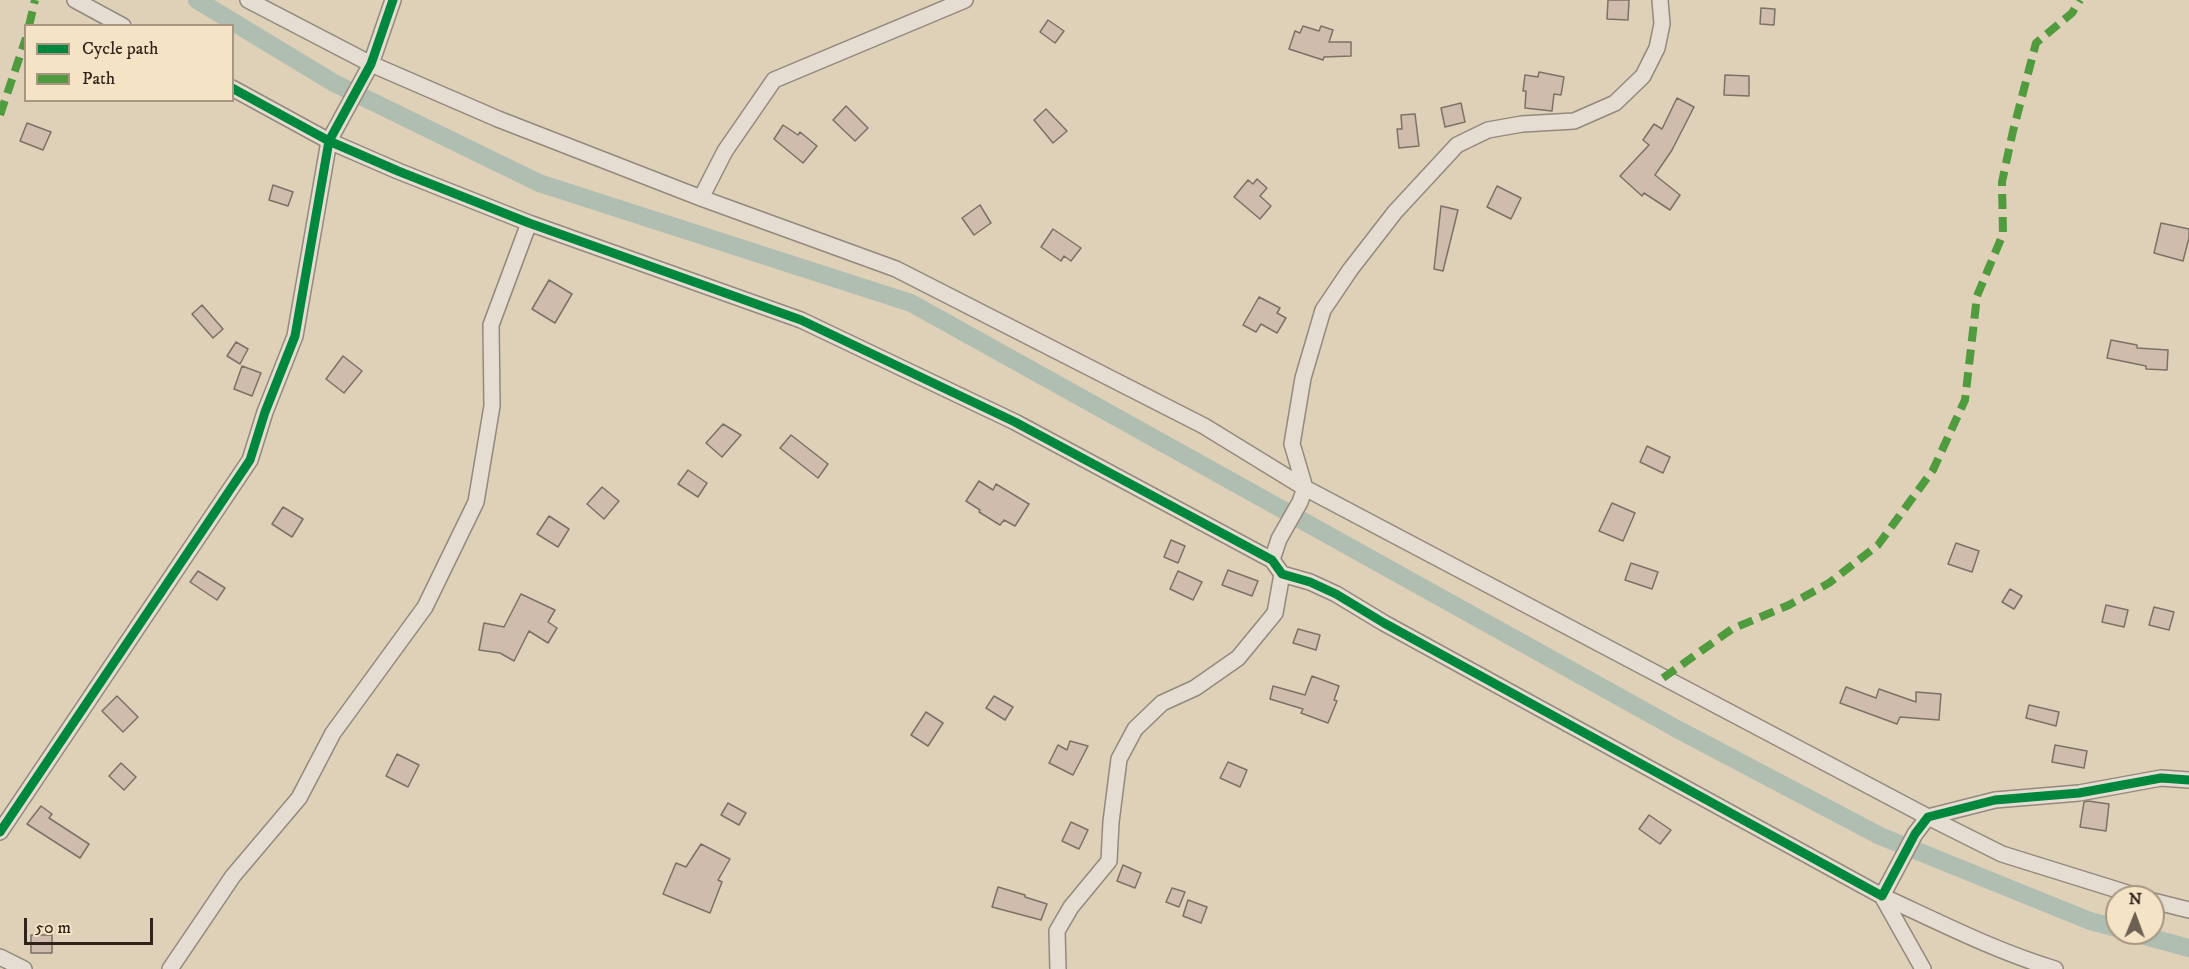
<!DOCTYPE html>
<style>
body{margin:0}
#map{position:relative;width:2189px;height:969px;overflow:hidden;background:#dfd0b8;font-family:"IM FELL DW Pica",serif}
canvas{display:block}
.legend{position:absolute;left:24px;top:24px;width:210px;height:78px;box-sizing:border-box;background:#f5e3c6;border:2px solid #a69682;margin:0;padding:8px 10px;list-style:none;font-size:18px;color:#30231c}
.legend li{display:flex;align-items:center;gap:12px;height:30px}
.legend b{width:30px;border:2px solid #a69682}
.north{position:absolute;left:2105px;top:885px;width:60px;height:60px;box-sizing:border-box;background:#f5e3c6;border:2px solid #a69682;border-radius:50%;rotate:1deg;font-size:16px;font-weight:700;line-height:24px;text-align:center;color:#30231c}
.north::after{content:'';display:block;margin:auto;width:21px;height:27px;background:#6d6053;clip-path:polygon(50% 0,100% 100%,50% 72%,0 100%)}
.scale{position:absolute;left:24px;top:918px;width:129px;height:27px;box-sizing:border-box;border:3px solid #30231c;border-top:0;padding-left:8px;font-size:18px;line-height:21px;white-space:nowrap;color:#30231c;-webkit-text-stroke:4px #f5e3c6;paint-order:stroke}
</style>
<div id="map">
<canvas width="2189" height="969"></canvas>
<ul class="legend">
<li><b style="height:8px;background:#00873e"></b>Cycle path</li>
<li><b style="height:8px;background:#509b3e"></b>Path</li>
</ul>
<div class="north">N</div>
<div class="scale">50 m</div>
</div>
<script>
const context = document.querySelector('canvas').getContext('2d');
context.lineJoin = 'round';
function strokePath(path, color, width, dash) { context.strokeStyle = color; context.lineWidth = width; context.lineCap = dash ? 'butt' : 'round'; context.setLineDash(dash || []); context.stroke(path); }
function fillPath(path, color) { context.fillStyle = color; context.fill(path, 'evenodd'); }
strokePath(new Path2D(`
 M197 0 334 83 539 183 911 303 1677 729 1880 836 2090 921 2117 928
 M2134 933 2189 948`), '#afbeb1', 18);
const building = new Path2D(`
 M1608 0H1629L1628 20 1607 19Z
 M1761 8 1775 9 1774 25 1760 24Z
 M1048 20 1064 31 1055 43 1040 32Z
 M1303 26 1319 31 1321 26 1333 30 1329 42H1351V56L1324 57 1323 60 1289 49 1295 31 1300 33Z
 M1539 72 1564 77 1561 95 1554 94 1552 111 1525 108 1526 91H1523L1525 75 1538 77Z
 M1725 75 1749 76V96L1724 95Z
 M1677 98 1694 107 1672 150 1655 175 1680 195 1670 210 1644 193 1642 196 1620 176 1649 145 1643 140 1654 124 1662 129Z
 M1461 103 1465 122 1445 127 1441 108Z
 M846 106 868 128 855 141 833 120Z
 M1046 109 1067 131 1053 143 1034 120Z
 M1415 114 1419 146 1399 148 1397 129H1402L1401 115Z
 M27 123 51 132 43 150 20 141Z
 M783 125 798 135 800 132 817 146 803 163 774 139Z
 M1257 179 1267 188 1260 196 1271 206 1260 219 1234 197 1248 180 1253 184Z
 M273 185 293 192 288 206 269 200Z
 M1497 186 1521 198 1511 219 1487 207Z
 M980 205 991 223 974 235 962 218Z
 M1441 206 1458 210 1443 271 1434 269Z
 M2161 223 2189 229V238L2183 261 2154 253Z
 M1053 229 1081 248 1071 261 1064 256 1061 261 1041 247Z
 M549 280 572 294 555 323 532 309Z
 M1259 297 1280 308 1277 313 1286 318 1277 333 1261 324 1256 332 1243 325Z
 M202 305 223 329 213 338 192 314Z
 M2111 340 2137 345V348L2168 350 2167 370 2146 369V366L2107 358Z
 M236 342 248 349 240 364 227 356Z
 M343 356 362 371 344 393 326 379Z
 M242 366 261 373 252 396 234 389Z
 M723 424 741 435 722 457 706 443Z
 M791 435 828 464 818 478 780 448Z
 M1647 446 1670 457 1663 473 1640 462Z
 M688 470 707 483 698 497 678 484Z
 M979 481 993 490 996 484 1029 504 1015 526 1004 520 1000 525 979 512 980 510 966 501Z
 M602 487 619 501 604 519 587 504Z
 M1612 503 1635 513 1623 541 1599 531Z
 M283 507 303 519 292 537 272 524Z
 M549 516 569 529 558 547 537 534Z
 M1171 540 1185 546 1178 563 1164 557Z
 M1956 543 1979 551 1972 572 1948 564Z
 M1631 563 1658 572 1652 589 1625 580Z
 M1228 570 1258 581 1252 596 1222 585Z
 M198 571 225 588 217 600 190 582Z
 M1178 571 1202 582 1193 600 1170 589Z
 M2010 589 2022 596 2014 609 2002 602Z
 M521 594 555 610 548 622 557 628 548 643 529 631 514 661 500 653 479 650 484 623 504 627Z
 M2106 605 2128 610 2124 627 2102 622Z
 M2154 607 2174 612 2169 630 2149 625Z
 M1298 629 1320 635 1316 650 1293 643Z
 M1312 676 1339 686 1334 700 1337 701 1328 723 1301 713 1303 709 1270 699 1273 686 1305 695Z
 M1846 687 1876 698 1879 689 1916 702V692L1941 694 1939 720 1900 717 1897 724 1840 703Z
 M117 696 138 717 123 732 102 711Z
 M994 696 1013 707 1005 720 986 708Z
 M2029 705 2059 712 2056 726 2026 718Z
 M926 712 943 723 928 746 911 735Z
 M1070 741 1088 746 1073 775 1049 763 1058 745 1067 750Z
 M2055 745 2087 751 2084 768 2052 762Z
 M397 754 419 765 408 787 386 776Z
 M1228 762 1247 770 1240 787 1220 778Z
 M121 763 136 777 124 790 109 776Z
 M2088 801 2109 804 2106 831 2080 827 2084 802Z
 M728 803 746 813 739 825 721 815Z
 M41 806 52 814 49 818 89 844 80 858 27 824Z
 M1649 815 1671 830 1660 844 1639 829Z
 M1071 822 1088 830 1079 849 1062 841Z
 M701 844 730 859 718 880 722 882 710 913 663 894 676 863 686 867Z
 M1123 865 1141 873 1135 888 1117 881Z
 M998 887 1025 895V897L1047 904 1041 920 992 907Z
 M1172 888 1185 892 1179 907 1166 902Z
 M1188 900 1207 907 1201 923 1183 916Z
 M31 935H52V953H31Z`);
fillPath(building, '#d0bcad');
strokePath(building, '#7b7266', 1.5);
const minor = new Path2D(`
 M75 0 123 26
 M248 0 371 64 498 119 701 198 896 269 1204 426 1305 488 1928 817 2002 854 2140 897
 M232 88 329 141 398 171 529 223 801 320 1015 422 1272 560 1282 574 1310 582 1336 594 1384 623 1882 896 1915 834 1928 817 1995 800 2079 793 2161 778 2189 780
 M701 198 725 151 774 80 965 0
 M1272 560 1279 539 1300 502 1305 488 1292 444 1303 378 1323 310 1350 270 1395 212 1457 145 1488 130 1522 124 1574 121 1615 103 1643 76 1657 48 1662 24 1660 0
 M0 832 250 460 265 412 295 336 329 141 371 64 393 0
 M1882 896C1939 922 1995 951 2055 969
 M1882 896 1923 969
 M2153 901 2189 910
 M0 957 24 969
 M170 969 233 876 299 798 333 733 425 607 476 502 492 406 491 325 529 223
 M1058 969 1057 931 1071 907 1109 861 1111 822 1119 759 1135 729 1162 703 1195 688 1238 658 1275 613 1282 574`);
strokePath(minor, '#93897c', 18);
strokePath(minor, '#e5ddd1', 15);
strokePath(new Path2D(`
 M29 26 35 0
 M0 115 26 38
 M1663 678 1732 629 1789 605 1829 583 1878 545 1933 470 1965 400 1977 296 2003 234 2002 182 2013 131 2036 43 2072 13 2080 0`), '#509b3e', 8, [15, 8]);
strokePath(new Path2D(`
 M232 88 329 141 398 171 529 223 801 320 1015 422 1272 560 1282 574 1310 582 1336 594 1384 623 1882 896 1915 834 1928 817 1995 800 2079 793 2161 778 2189 780
 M0 832 250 460 265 412 295 336 329 141 371 64 393 0`), '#00873e', 9);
</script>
